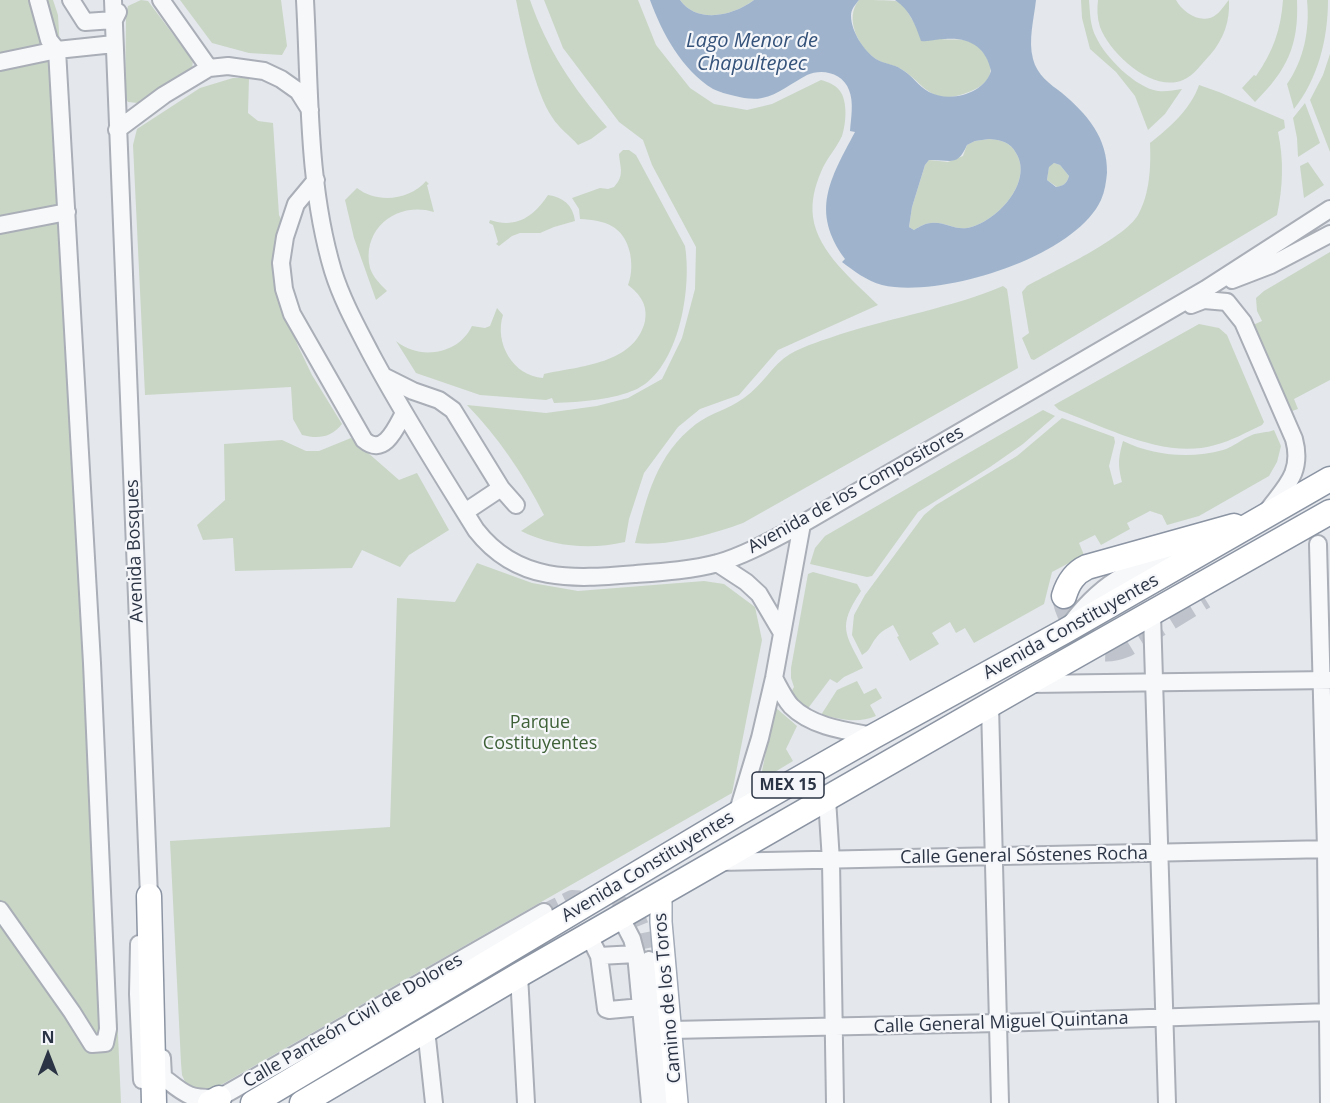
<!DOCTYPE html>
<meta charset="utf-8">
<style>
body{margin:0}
#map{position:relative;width:1330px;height:1103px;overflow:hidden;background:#e4e7ec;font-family:"Open Sans",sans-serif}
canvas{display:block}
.north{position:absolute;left:18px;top:1025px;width:60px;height:60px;-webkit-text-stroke:4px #f4f6f9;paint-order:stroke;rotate:0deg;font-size:16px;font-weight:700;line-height:24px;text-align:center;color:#2b3445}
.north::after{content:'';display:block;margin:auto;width:21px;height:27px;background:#2b3445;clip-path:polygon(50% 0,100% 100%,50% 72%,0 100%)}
</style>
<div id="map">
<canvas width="1330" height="1103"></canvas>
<div class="north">N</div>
</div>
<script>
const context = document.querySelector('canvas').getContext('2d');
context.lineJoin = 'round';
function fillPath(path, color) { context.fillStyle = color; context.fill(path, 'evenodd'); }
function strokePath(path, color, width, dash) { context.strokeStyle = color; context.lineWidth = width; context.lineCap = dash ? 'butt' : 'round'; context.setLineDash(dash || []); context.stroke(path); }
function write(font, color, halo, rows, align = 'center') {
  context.font = font + ' "Open Sans",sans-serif'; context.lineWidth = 4.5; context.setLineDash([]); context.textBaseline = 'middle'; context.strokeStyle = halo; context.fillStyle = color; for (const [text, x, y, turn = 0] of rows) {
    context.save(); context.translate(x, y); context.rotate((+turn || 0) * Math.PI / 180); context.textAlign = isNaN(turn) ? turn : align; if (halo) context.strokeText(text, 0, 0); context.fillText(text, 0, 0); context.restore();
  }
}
fillPath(new Path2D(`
 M0 0H53L58 15 117 1012 121 1103H0Z
 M141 0 148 1 193 61 192 69 138 103 128 102 125 97 126 14 128 6Z
 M180 0H281L287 46 282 55 249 53 212 43Z
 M516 0H530C547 49 573 88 607 127L591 139 578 145C570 136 558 127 552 117 535 93 522 30 516 0Z
 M544 0H638L656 45 690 88 714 104 747 110 772 104 821 80C828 82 836 85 840 91 848 102 846 124 842 136 836 149 826 159 821 172 815 186 811 201 813 217 818 253 854 281 878 305L778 350 739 395 700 409 678 427 644 473 629 519 625 542C590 550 554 547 521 531L544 515C524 475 498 437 467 405L546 413 597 406 628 398 662 379 682 338 695 289 696 247 652 165 643 140 619 122 563 48Z
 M680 0H754C733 16 697 24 680 0Z
 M859 0C870 0 887 0 896 1 907 5 909 17 916 25 920 30 930 34 935 37 945 42 960 37 971 42 978 45 983 51 987 58 999 79 978 90 960 95 929 104 923 82 901 69 893 64 883 64 876 59 858 47 844 18 859 0Z
 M1081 0H1089C1090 12 1090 26 1096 37 1105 57 1136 88 1158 91 1166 92 1174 90 1182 89L1165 114 1148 130 1135 96 1116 72 1090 49 1082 18Z
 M1098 0H1176C1183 13 1203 26 1217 14 1221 11 1226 3 1229 0 1230 21 1224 39 1210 55 1202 63 1194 76 1183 80 1153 93 1110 54 1100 27 1097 18 1097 9 1098 0Z
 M1283 0H1297C1299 46 1287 70 1255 102L1242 88 1254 75 1256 76C1273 52 1281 29 1283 0Z
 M1307 0H1328C1328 39 1318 79 1294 109L1287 84C1304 60 1310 29 1307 0Z
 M1330 54V152L1310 100 1323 75Z
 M233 78H249L248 113 258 121 273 123 279 215 283 223 278 294 298 346 312 375 342 424C331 438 318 439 302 435L293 419 291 387 145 395 133 145 137 129 200 88Z
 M1199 85 1219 92 1284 120 1285 128 1278 132C1284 160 1283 187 1277 215L1034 360 1031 359 1022 338 1029 333 1022 292 1027 286C1054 271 1124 239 1138 215 1150 194 1151 166 1150 143 1169 128 1191 109 1199 85Z
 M1305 103 1320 143 1298 157 1297 138 1293 118Z
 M989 139C1001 140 1010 142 1016 153 1034 182 996 223 967 228 954 230 943 221 931 223 925 223 919 227 914 230L909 227 912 207 925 165 929 160 948 162 963 156 967 145 975 141Z
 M623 150H629L636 155 685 246C692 289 679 368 637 389 613 400 580 402 554 403L552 398 546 400 480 395 416 373 396 341C420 361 459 354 472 326L485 328 490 326 497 308 503 315C494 343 513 376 543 378L544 374C580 366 635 364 645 321 648 305 640 294 628 285 632 274 632 264 630 253 624 226 605 220 580 219L579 209 572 198 600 188 608 189 614 187C625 175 620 168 619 154Z
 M1308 162 1324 185 1304 198 1300 166Z
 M1054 163 1060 165 1069 176C1067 183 1064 186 1057 187L1047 180 1049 166Z
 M426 181 429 184 427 185 434 212C398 201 361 228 370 268 373 277 380 284 387 291L376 300 354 238 345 200 357 188C377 204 410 200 426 181Z
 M548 195C563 197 573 205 575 221L554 227 540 233H520L512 236 499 246 496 244 498 242 493 225 489 223 490 220C517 229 534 216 548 195Z
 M1330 252V380L1294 399 1298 409 1289 412 1253 325 1262 321 1257 311 1256 298 1264 291Z
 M1003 286 1007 289 1008 295 1018 368 743 523C713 534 667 547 635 543 647 496 656 455 696 424 711 413 729 409 744 398 762 386 772 365 790 354 806 345 824 340 841 334 894 317 951 308 1003 286Z
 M1199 324 1219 328 1227 335 1264 422 1262 425C1247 432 1231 441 1215 445 1165 460 1106 427 1059 410L1054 405Z
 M1043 410 1055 416 1023 444 990 467 918 512 872 576 867 577 810 564 815 548 825 536Z
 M1062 418 1114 437 1115 442 1109 466 1114 485 1122 482C1118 465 1118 459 1123 441 1154 456 1191 459 1223 450 1233 447 1242 439 1252 435 1259 432 1267 433 1274 430L1281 446 1277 462 1269 476 1199 516 1167 525 1162 515 1150 511 1127 523 1130 529 1101 545 1095 535 1079 543 1084 555 1052 572 1044 604 974 643 965 628 956 633 950 622 932 633 939 644 910 661 897 637 899 636 893 625C886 629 880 632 876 638 870 645 871 650 862 655L852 635 854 615 865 595 924 515 936 505 1017 456Z
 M351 438 399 480 417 473 449 530 409 555 400 567 362 550 352 568 235 571 233 538 203 540 197 525 225 500 224 444 282 440 306 451H319Z
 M477 563 532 583 578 591 704 581 724 584 755 607 762 640 732 793 205 1094 188 1088 182 1075 181 1063 170 841 390 827 397 598 455 602Z
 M813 572 857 584 861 591C837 627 845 633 863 668L844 677 837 683 830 679 806 711 789 696 794 687 791 678V668L808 574Z
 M857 681 864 694 876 688 882 698 870 705 876 716C857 724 841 719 821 715L837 690Z
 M775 707 797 726 786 749 793 761 760 781Z`), '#c9d6c5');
fillPath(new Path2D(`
 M650 0H680C697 24 733 16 754 0H859C855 5 851 9 851 16 851 31 864 51 876 59 884 64 894 64 901 69 912 75 918 86 929 92 950 103 984 94 991 71 986 47 969 37 945 39 937 39 929 42 921 41 915 24 910 10 895 0H1036C1034 19 1028 40 1033 59 1037 75 1050 84 1062 93 1087 114 1108 138 1107 173 1106 182 1105 191 1101 200 1075 257 940 299 882 285 867 281 854 271 842 262L845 259C810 211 830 179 855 132L850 131C851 118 854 102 849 90 843 73 822 68 807 75 793 82 778 95 762 98 753 100 743 98 735 96 727 94 719 92 713 89 682 70 662 33 650 0ZM989 139C1001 140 1010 142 1016 153 1034 182 996 223 967 228 954 230 943 221 931 223 925 223 919 227 914 230L909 227 912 207 925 165 929 160C950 159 957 168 967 145L975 141ZM1054 163 1060 165 1069 176C1067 183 1064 186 1056 187L1047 180 1049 167Z`), '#9fb4cc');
strokePath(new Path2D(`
 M544 912 572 898 616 900 636 914 643 931 649 960`), '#bfc3cb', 16, [16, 8]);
strokePath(new Path2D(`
 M1064 596C1065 607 1069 614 1074 623 1089 646 1098 656 1126 645L1204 597`), '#bfc3cb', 24, [24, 12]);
const minor = new Path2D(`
 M71 0 85 22 114 20 118 12
 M113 0 149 896 147 904
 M161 0 209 68
 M305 0C310 90 307 184 333 271 342 300 357 327 371 354 403 414 440 472 476 530 518 584 574 579 636 574 663 572 692 570 718 563 748 554 775 538 802 524L1206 289 1330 209
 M0 62 57 50 114 44
 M117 130 164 95 209 68 228 66 264 71 281 79 298 91 310 110
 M316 180 296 204 285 237 281 263 284 289 292 314 364 440C384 457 396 428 404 413
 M0 225 67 212
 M1232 280 1271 265 1330 234
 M1191 305 1204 300 1227 302 1243 322 1294 439C1303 472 1286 486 1268 510
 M383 376 413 391 439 400 453 410 501 488 516 505
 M465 512 501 488
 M1318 544 1326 849 1329 1103
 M717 563 746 582 759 594 782 633
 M1152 614 1167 1103
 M1072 622C1106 578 1135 566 1188 554
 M774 678C779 687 784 698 791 706 812 727 846 731 874 736
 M1031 684 1330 680
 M990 705 1000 1103
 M827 799 831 861 835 1103
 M737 814 760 738 774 678 802 524
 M719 862 1330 849
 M0 910 72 1012 92 1044 105 1043 108 1029 92 663 57 50 49 40 38 0
 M621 918 632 939 636 954 650 1103
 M589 936 599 956 606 1009 609 1010 642 1007
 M139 944 138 994 142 1080
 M599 956 636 954
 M649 960 665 1103
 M519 975 526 1103
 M426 1029 434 1103
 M671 1030 999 1023 1330 1012
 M162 1058 163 1077C186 1095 188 1099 219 1098L544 912`);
const major = new Path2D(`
 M661 893V922L677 1103`);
const highway = new Path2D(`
 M1064 596C1068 583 1074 573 1087 567L1234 526
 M149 896 154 1103
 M210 1103 219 1098
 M253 1103 737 814 874 736 1065 631 1330 479
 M302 1103 519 975 1026 684 1330 512`);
strokePath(minor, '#a9aeb7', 20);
strokePath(major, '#a3abb8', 24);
strokePath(highway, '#8b94a3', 27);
strokePath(minor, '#f7f8fa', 16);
strokePath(major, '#fff', 21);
strokePath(highway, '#fff', 24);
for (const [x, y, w] of [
 [788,785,72]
]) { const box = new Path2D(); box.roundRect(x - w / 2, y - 13, w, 26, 4.5); context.fillStyle = '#f4f6f9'; context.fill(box); strokePath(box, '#2b3445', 1.5); }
write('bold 16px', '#2b3445', null, [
 ["MEX 15",788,785]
]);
write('18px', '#2b3445', '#f4f6f9', [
 ["Avenida de los Compositores",856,490,-29],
 ["Avenida Bosques",135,551,-92],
 ["Avenida Constituyentes",1071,627,-29],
 ["Calle General Sóstenes Rocha",1024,856,-1],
 ["Avenida Constituyentes",648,867,-31],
 ["Camino de los Toros",668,998,-95],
 ["Calle Panteón Civil de Dolores",353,1021,-30],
 ["Calle General Miguel Quintana",1001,1023,-2]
]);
write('18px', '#3f6138', '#f4f6f9', [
 ["Parque",540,723],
 ["Costituyentes",540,744]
]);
write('italic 20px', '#34527a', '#f4f6f9', [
 ["Lago Menor de",752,41],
 ["Chapultepec",752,64]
]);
</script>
